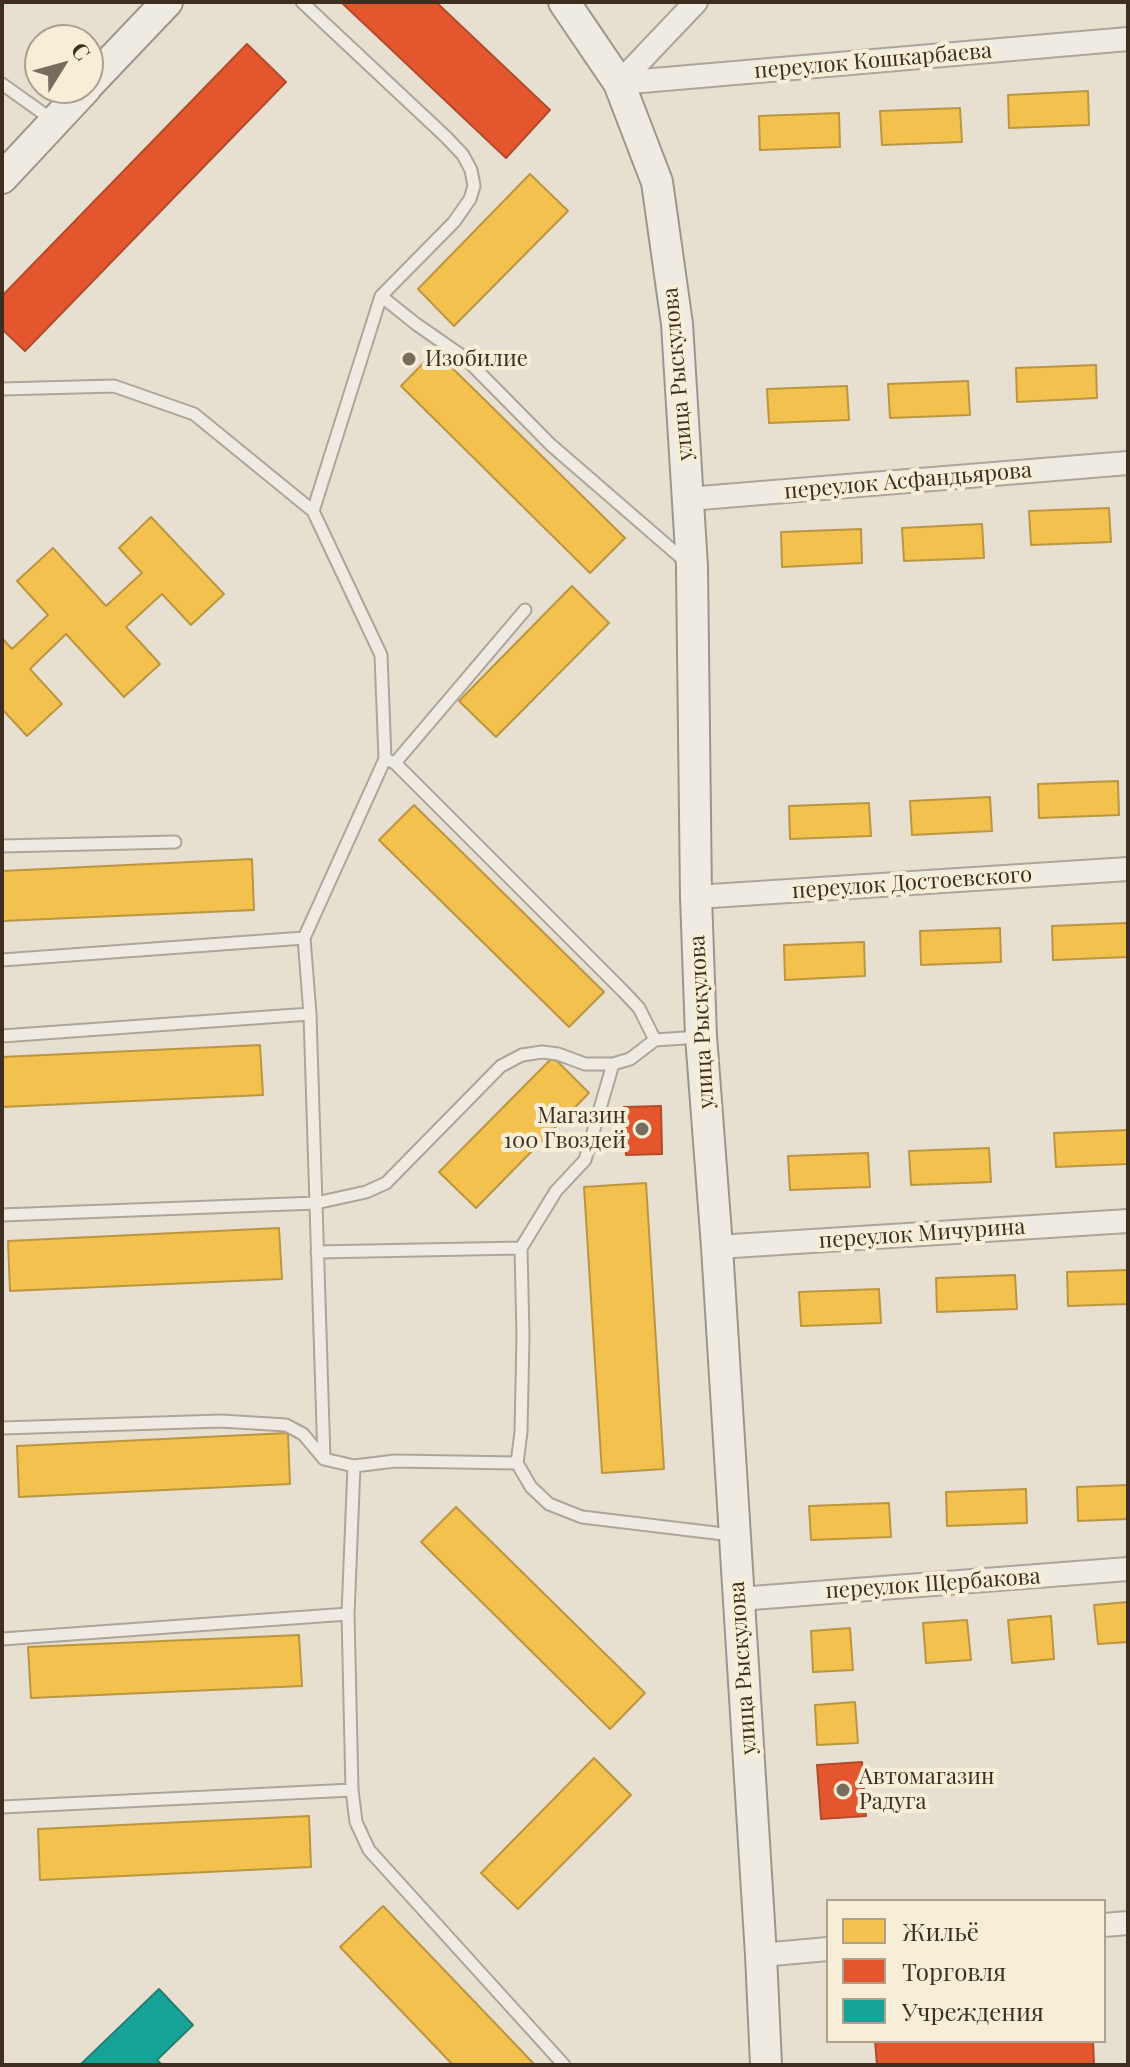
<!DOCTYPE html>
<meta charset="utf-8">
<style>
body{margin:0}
#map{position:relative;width:1130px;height:2067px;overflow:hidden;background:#e7e0d1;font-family:"Playfair Display",serif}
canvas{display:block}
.frame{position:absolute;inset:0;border:4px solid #3d2e20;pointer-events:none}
.legend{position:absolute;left:826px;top:1899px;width:280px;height:144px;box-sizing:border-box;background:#f7eed8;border:2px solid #ada18e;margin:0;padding:10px 14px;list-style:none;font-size:24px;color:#3d2e20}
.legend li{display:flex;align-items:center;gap:16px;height:40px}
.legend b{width:40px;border:2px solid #ada18e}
.north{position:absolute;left:24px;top:24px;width:80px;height:80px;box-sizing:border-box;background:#f7eed8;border:2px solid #ada18e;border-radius:50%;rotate:53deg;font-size:22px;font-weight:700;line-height:32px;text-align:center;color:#3d2e20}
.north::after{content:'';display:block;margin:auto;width:28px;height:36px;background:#786c5e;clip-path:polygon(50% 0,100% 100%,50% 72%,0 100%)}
</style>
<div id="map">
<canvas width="1130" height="2067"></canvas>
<div class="frame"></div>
<ul class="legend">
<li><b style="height:22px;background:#f2c14e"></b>Жильё</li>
<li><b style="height:22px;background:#e4572e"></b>Торговля</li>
<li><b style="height:22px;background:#17a398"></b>Учреждения</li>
</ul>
<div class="north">С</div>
</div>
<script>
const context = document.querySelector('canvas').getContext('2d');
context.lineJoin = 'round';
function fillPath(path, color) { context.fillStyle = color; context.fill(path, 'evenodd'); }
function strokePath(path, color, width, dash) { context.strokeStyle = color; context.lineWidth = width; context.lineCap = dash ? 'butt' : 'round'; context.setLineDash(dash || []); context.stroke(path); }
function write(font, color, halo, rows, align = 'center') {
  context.font = font + ' "Playfair Display",serif'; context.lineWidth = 8; context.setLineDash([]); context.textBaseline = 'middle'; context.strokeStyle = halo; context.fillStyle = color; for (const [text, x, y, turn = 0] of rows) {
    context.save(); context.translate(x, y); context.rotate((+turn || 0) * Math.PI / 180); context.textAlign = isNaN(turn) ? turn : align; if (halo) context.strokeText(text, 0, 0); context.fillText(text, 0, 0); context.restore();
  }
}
const homes = new Path2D(`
 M1088 91 1089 125 1009 128 1008 95Z
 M960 108 962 142 882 145 880 111Z
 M839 113 840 147 760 150 759 116Z
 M530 174 568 211 454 326 418 289Z
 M435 351 625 538 590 573 401 386Z
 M1096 365 1097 398 1017 402 1016 368Z
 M968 381 970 415 890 418 888 384Z
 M847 386 849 420 769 423 767 389Z
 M1109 508 1111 542 1031 545 1029 511Z
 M151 517 224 594 191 625 162 594 126 627 160 664 124 697 66 634 30 669 62 704 27 736 2 709V638L12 649 48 615 17 581 53 548 106 606 142 573 119 548Z
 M982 524 984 558 904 561 902 528Z
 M861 529 862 563 782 567 781 532Z
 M572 586 609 623 496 737 459 701Z
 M1118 781 1119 815 1039 818 1038 784Z
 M990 797 992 831 912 835 910 801Z
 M869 803 871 836 790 839 789 806Z
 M414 805 604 992 569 1027 379 840Z
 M252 859 254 910 2 921V871Z
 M1128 923V957L1053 960 1052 926Z
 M1000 928 1001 962 921 965 920 931Z
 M864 942 865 976 785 980 784 945Z
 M260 1045 263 1095 2 1107V1057Z
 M553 1057 589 1093 476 1208 439 1172Z
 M1128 1130V1164L1056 1167 1054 1133Z
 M989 1148 991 1182 911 1185 909 1151Z
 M868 1153 870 1187 790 1190 788 1156Z
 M646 1183 664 1469 602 1473 584 1187Z
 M279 1228 282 1279 10 1291 8 1241Z
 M1128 1270V1304L1068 1306 1067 1272Z
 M1015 1275 1017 1309 937 1312 936 1278Z
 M879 1289 881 1323 801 1326 799 1292Z
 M288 1433 290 1484 19 1497 17 1446Z
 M1128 1485V1519L1078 1521 1077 1487Z
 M1026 1489 1027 1523 947 1526 946 1492Z
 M889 1503 891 1537 811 1540 809 1506Z
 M456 1507 645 1693 610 1729 421 1542Z
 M1128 1602V1642L1098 1644 1094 1605Z
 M1051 1616 1054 1659 1012 1663 1008 1620Z
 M967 1620 971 1660 926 1663 923 1623Z
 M850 1628 853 1670 813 1672 811 1631Z
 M299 1635 302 1686 31 1698 28 1647Z
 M855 1702 858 1743 817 1745 815 1705Z
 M594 1758 631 1795 518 1909 481 1873Z
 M309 1816 311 1867 40 1880 38 1829Z
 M383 1906 535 2065H453L340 1947Z`);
fillPath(homes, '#f2c14e');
strokePath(homes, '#bc9540', 2);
const shops = new Path2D(`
 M341 2H436L550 110 506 158Z
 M247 44 286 82 25 351 2 329V296Z
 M661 1106 662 1154 626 1155 624 1107Z
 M862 1762 866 1816 821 1819 817 1765Z
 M875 2041H1093L1094 2065H877Z`);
fillPath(shops, '#e4572e');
strokePath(shops, '#b24b2a', 2);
const public = new Path2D(`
 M159 1989 193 2025 157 2060 162 2065H80Z`);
fillPath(public, '#17a398');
strokePath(public, '#228074', 2);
const lane = new Path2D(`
 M302 2 446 137 463 155 471 170 474 186 470 199 454 222 381 296 313 511
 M2 84 54 121
 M381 296 416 324 465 358 551 445 685 561
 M2 389 114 386 194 414 313 511 381 655 385 759 304 938 310 1014 324 1459
 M385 759 395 763 623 991 639 1008 655 1040
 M395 763 525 610
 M2 846 175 842
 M2 960 304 938
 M2 1036 310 1014
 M613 1064 585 1160 556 1191 521 1248 523 1336 521 1432 517 1463 531 1487 549 1504 582 1517 732 1535
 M2 1215 316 1203 366 1192 386 1183 501 1066 522 1055 542 1052 558 1054 585 1064H613L630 1059 655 1040 700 1037
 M317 1252 521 1248
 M2 1428 221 1421 286 1425 303 1434 324 1459 354 1466
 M517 1463 395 1461 354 1466 348 1614 352 1790 356 1822 369 1850 564 2065
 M2 1639 348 1614
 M2 1807 352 1790`);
const street = new Path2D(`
 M619 83 1128 39
 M619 83 696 2
 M688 499 1128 463
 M696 897 1128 869
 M717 1247 1128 1221
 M739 1599 1128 1569
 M1104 1925 1128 1923
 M761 1955 828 1949`);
const secondary = new Path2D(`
 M564 2 619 83 657 182 677 324 692 567 696 897 701 1036 717 1247 761 1955 766 2065
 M88 85 167 2
 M2 178 86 88`);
strokePath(lane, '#ada599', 15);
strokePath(street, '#ada599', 26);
strokePath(secondary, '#9c958a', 34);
strokePath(lane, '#efebe3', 11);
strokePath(street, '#efebe3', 22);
strokePath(secondary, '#efebe3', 30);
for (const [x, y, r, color] of [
 [409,359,8,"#786c5e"],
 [642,1129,8,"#786c5e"],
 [843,1790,8,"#786c5e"]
]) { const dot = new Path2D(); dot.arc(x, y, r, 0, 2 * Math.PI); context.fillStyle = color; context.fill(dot); strokePath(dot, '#f7eed8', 3); }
write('22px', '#3d2e20', '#f7eed8', [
 ["переулок Кошкарбаева",873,61,-5],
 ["улица Рыскулова",678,374,-95],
 ["переулок Асфандьярова",908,481,-5],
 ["переулок Достоевского",912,883,-4],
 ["улица Рыскулова",702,1022,-93],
 ["переулок Мичурина",922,1234,-4],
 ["переулок Щербакова",933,1584,-4],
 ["улица Рыскулова",743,1668,-94]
]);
write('22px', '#3d2e20', '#f7eed8', [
 ["Изобилие",425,359],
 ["Магазин",626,1116,"right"],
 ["100 Гвоздей",626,1141,"right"],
 ["Автомагазин",859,1777],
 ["Радуга",859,1802]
], 'left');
</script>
